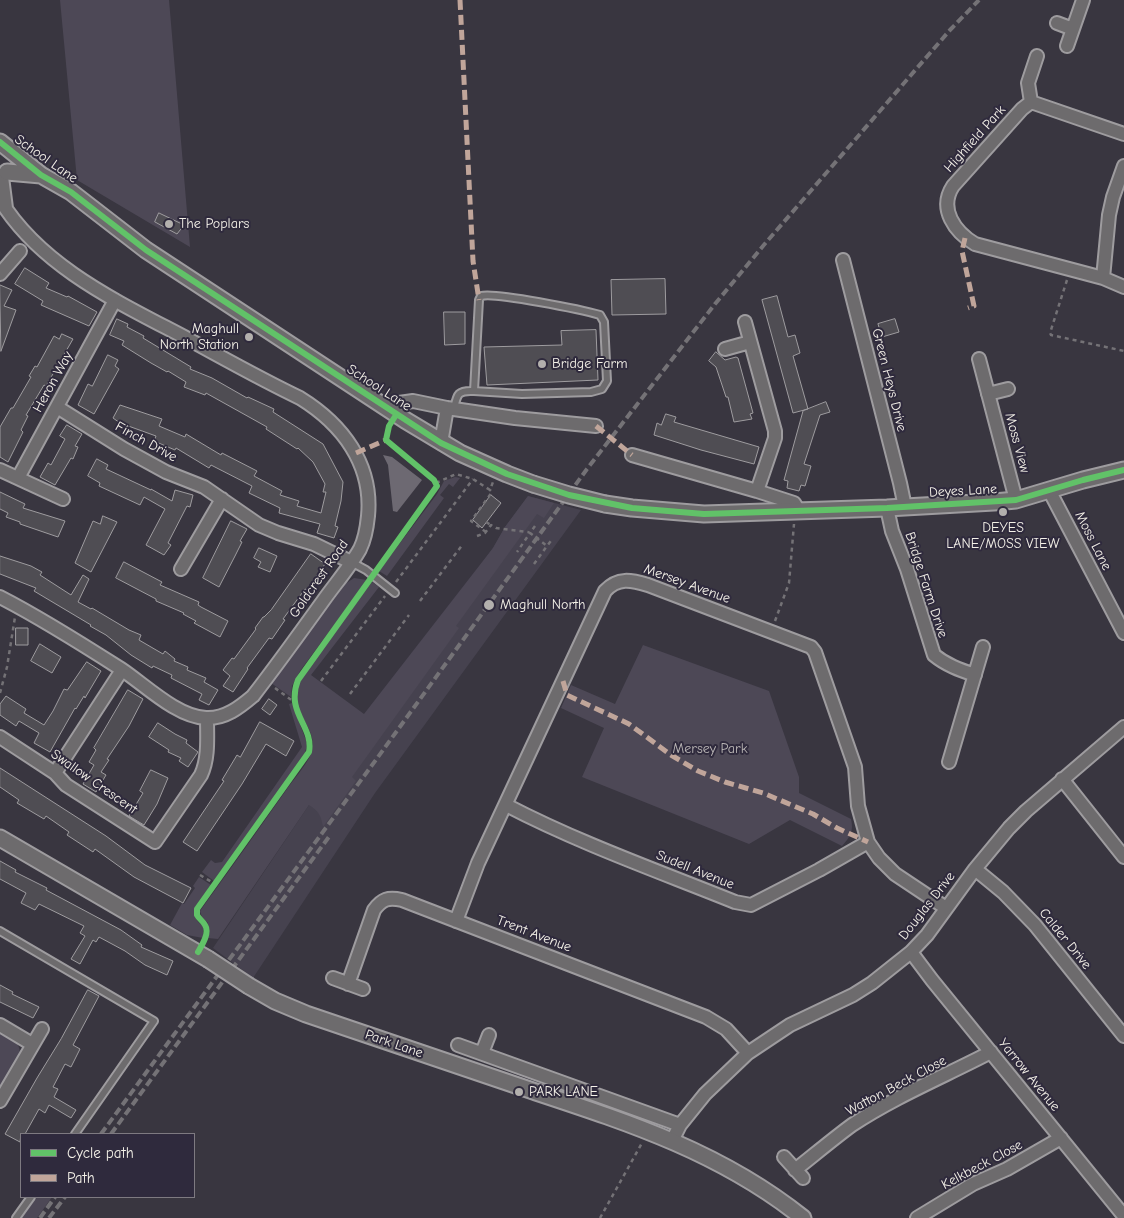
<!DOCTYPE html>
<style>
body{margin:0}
#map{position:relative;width:1124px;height:1218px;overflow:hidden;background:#393640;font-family:"Comic Neue",sans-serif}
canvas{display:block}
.legend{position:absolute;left:20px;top:1133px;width:175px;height:65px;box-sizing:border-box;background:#2f2a3d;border:1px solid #7e7a81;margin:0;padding:6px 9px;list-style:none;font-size:15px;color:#f4f1e8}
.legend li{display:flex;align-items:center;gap:10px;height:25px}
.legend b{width:25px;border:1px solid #7e7a81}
</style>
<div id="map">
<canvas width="1124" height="1218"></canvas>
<ul class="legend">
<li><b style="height:6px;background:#61c268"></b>Cycle path</li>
<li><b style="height:6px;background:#c0a59a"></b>Path</li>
</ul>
</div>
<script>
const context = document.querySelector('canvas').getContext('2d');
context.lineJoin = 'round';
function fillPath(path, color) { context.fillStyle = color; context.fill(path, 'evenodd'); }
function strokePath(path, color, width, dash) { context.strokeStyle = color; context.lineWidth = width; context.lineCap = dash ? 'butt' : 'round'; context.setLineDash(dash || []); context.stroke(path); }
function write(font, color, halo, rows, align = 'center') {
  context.font = font + ' "Comic Neue",sans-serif'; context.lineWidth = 4; context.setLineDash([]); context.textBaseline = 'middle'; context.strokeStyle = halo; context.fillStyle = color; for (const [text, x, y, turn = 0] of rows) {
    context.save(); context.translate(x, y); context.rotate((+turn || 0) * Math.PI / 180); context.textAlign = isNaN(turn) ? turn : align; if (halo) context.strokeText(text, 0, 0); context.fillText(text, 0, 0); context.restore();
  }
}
fillPath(new Path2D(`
 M528 496 581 510 375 793 253 978 213 948 319 790 493 548 505 527Z`), '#46424f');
fillPath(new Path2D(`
 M60 0H169L190 247 77 180Z
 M455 477 460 478 453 487 449 484 440 495 444 498 387 576 379 571 437 494 444 481Z
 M528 496 554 503 544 518 537 514 456 626 459 628 352 777 356 781 323 827C321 816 319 811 309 805L218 939 208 938V923L202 917 200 911C229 871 258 830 287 789 294 779 309 762 312 751 319 724 282 710 303 675L372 582 379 587 311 675 364 714 493 548 505 527Z
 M354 578 367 580 300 671 292 686 291 697 271 683 345 584Z
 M643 645 769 691 799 777V793L851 819C854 831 850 837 842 846L790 820 749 844 582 777 604 728 561 708 571 685 615 704Z
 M292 703 307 743 305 754 214 881 202 872 211 860 215 863 222 862 302 747 289 704Z
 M199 877 211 885 195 907C193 916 196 921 203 926V938L187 935 170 925 182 903 184 904 195 888 193 886Z
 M0 1030C11 1037 21 1042 20 1056L0 1091Z
 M37 1197H52L37 1218H21Z`), '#4d4856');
fillPath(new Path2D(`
 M383 455 392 457 422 480 397 512 393 511 388 465Z`), '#6d6972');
const building = new Path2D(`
 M159 213 184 225 177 234 155 222Z
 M25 268 49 283 46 288 67 297 68 296 97 312 89 326 41 305 43 301 15 284Z
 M665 279 666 314 612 315 611 280Z
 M0 285 12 290 4 306 16 310 1 351Z
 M777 296 788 337 795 335 800 353 793 356 808 409 793 413 762 300Z
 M444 312H465V344L445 345Z
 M117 319 128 324 127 327 144 336 143 338 191 367 190 369 212 378 247 398 248 397 274 409 273 412 323 444 343 482 341 501 335 526 338 527 334 538 317 533 320 524 279 513 280 508 249 493 252 486 211 465 209 468 176 448 175 450 154 441 156 436 120 423 113 418 120 405 162 419 159 426 185 437 186 434 221 455 222 453 257 471 254 476 282 491 280 495 299 501 297 506 321 513 326 492H323L325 484 313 462 298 448 297 449 266 429 267 427 206 393 205 395 184 387 186 382 168 371 167 372 151 363 122 345 124 341 110 335Z
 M895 319 899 332 882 337 878 324Z
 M596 330 598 380 487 385 484 347 562 345 561 331Z
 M62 334 73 339 46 386 44 385 26 415 28 416 21 430 23 432 8 462 0 457V427L11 408H13L31 377 29 376 35 366 37 367 54 336 59 339Z
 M716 352 725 360 736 357 738 358 753 413 750 414 752 419 734 422 728 397H726L716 367 709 361Z
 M108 355 118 360 115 366 119 369 94 414 78 405 88 384 92 386Z
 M826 402 830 412 820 415 804 464 811 466 805 486 801 485 799 491 787 488 788 481 784 480 803 411Z
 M666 414 676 417 674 422 759 447 754 464 701 450 654 435 657 423 661 425Z
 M67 425 82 434 75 446 78 447 73 459 71 458 55 485 40 477 48 463 51 465 65 439 60 436Z
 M97 459 108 465 106 469 151 490V489L172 501 175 490 193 495 190 507 187 506 168 543 171 545 164 555 146 545 165 509 144 497 140 505 99 486 100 483 88 476Z
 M0 492 25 504 23 508 65 521 58 537 20 524V522L6 517 8 513 0 509Z
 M491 495 501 503 482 528 473 520Z
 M103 516 117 522 91 572 75 563 93 521 100 524Z
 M231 521 247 529 240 541 242 542 235 556 219 587 203 578Z
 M259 548 277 556 270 572 258 567 261 562 254 558Z
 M311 554 325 564 307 590 305 589 283 619 285 620 272 639 269 638 247 668 248 669 233 692 223 686 230 676 223 670 232 658 234 659 256 629 255 628 263 617H264L271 610Z
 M0 556 31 566 42 572 40 575 71 595 83 575 89 579 78 602 91 609 92 608 129 630 141 635 139 640 163 654 165 651 175 659 174 661 188 667 187 670 206 678 204 682 218 690 209 705 199 700 202 694 171 678 172 675 153 666 152 668 131 655 106 635 90 626 91 625 34 591 36 588 0 574Z
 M124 562 162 582 160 585 199 602 198 605 201 607 228 621 220 637 194 623 196 621 183 614 184 613 156 601V599L116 578Z
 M16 628H28V645H16Z
 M40 644 61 657 52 673 31 661Z
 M87 662 101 671 85 698 84 696 76 709 75 708 50 752 34 743 39 733 19 721 16 726 0 715V704L6 696 26 709 24 713 44 725 53 711 64 689 67 690Z
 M128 690 143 699 129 726 107 759 109 760 101 772 106 775 96 792 83 784 94 765 89 762 96 750 94 748Z
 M269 699 277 705 270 715 262 709Z
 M260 722 294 741 286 756 266 744 242 784 197 851 183 842 224 781 222 780 237 755 240 757Z
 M158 723 175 734 187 740 186 743 198 752 188 767 179 761 181 758 168 752 169 750 149 737Z
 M0 768 106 836 145 865 191 888 183 903 134 877 95 849 93 852 67 835 69 832 46 816 44 819 17 803 19 800 0 787Z
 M151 770 168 778 157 804 144 825 129 816 143 793 140 791Z
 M0 861 16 870 15 872 47 888 46 890 121 930 142 945 141 947 173 961 167 975 145 965 125 951 99 937 96 942 93 940 80 964 71 959 85 936 80 933 84 926 39 904 35 910 21 903 26 893 0 879Z
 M0 985 13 992 12 994 39 1007 33 1018 0 1002Z
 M88 990 99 996 73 1045 80 1049 71 1067 65 1064 53 1087 58 1089 54 1097 76 1110 71 1118 49 1105 45 1113 39 1109 25 1134H21L20 1142 5 1134 37 1078 61 1039Z`);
fillPath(building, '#4f4d53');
strokePath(building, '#9e9c9f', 1);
const service = new Path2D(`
 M454 409C457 395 457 390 474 391L522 394 591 392 602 389 607 381 604 322 600 315C583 310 495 292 481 296L479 300 474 391
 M351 562 366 570 395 593
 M0 931 154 1021 75 1134
 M16 1218 31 1197`);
const minor = new Path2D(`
 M1057 23 1073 29
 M1067 46 1083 0
 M1031 102 1028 83 1037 56
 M1124 134 1031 102 1022 109 953 186C938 209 955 232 975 244L1103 278 1124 287
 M2 177 6 208
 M0 200C42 268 120 303 188 339 225 359 262 380 300 398 342 424 373 464 368 516 367 526 365 539 360 549 350 567 335 584 323 601 300 633 277 665 253 696 240 707 225 719 206 718 177 717 145 685 121 669 82 644 41 618 0 597
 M843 260 900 483 905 507
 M0 274 20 251
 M1103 278 1109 215 1113 197 1124 166
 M745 322 775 431V438L757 491
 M725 349 750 342
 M979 359 1016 500
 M988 394 1008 389
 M57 407 124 449 166 472 204 487 259 525 278 533 314 544 351 562
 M384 407 392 404 413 401 447 408 515 418 596 426
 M441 443 447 408
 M632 455 757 491 794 503 799 511
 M0 470 63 499
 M18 478 115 300
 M1049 490 1124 633
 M887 508 892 531 907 569 934 655C946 665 960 670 975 675
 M181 569 222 499
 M0 737 55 773 66 785 155 842 201 775C209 758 207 737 207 718
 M949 762 983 647
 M55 773 122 670
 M1062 779 1124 857
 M506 805C579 843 658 871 735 902L751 905 819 870 868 842
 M975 869 1003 892 1035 925 1124 1036
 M456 921 478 863 605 591C618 577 631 580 648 585L811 647 815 652 855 767 858 806 868 842 879 858 895 874 946 908
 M911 952 932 980 1124 1216
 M333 978 363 989
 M348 984 374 910C382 899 388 897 402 900L706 1017 726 1029 748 1053
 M0 1025 32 1044
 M458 1045 680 1125
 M482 1053 489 1035
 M0 1101 42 1029
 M672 1141 680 1125 705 1094 748 1053 790 1025 853 995 872 983 911 952 927 935 975 869 1009 828 1026 811 1124 727
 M784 1157 803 1178
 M795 1170C814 1155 833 1139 852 1125 896 1096 945 1076 991 1052
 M917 1218 973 1184 1007 1169 1061 1138`);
const tertiary = new Path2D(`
 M0 142 41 175 71 192 146 250 405 420 460 453 507 474 533 484
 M7 172 41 175
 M605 504 632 508 704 514 887 508 994 502 1016 500 1083 480 1124 470
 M0 838 208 959
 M249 986 275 1001 306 1014C382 1040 457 1065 533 1091 630 1123 722 1153 803 1218`);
strokePath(service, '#9e9c9f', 10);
strokePath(minor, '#9e9c9f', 16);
strokePath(tertiary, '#9e9c9f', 19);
strokePath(new Path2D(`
 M1067 280 1050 333 1051 335 1124 351
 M436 483 456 474 473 479 490 490 493 482
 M486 522 491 525
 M486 532 471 521 492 492 490 490
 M477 536 485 533 491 525 496 528 528 532 530 533 517 552
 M534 564 547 546
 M396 582 473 479
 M420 601 463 544
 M775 621 789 583 794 524
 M321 681 385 596
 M275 688 294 702
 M0 693 7 667 15 617
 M350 694 409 615
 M200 875 215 884
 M600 1218 642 1143`), '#747276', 2.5, [4, 4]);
strokePath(service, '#6d6b6d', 6);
strokePath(minor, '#6d6b6d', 12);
strokePath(tertiary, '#6d6b6d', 15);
strokePath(new Path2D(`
 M101 1134 378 757 587 469 715 304 763 246 950 30 979 0
 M111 1134 331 834
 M40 1218 55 1197
 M49 1218 65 1197`), '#747276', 4, [8, 4]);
const tertiaryBridge = new Path2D(`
 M533 484 569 495 605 504
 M208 959 249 986`);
strokePath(tertiaryBridge, '#9e9c9f', 19, []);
strokePath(new Path2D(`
 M535 526 530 533 547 546 553 538`), '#747276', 2.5, [4, 4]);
strokePath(tertiaryBridge, '#6d6b6d', 15);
strokePath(new Path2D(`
 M460 0 473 261 479 300
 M965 238 962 251 974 306 968 308
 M596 426 632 455
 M356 453 386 440
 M563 681 567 695 629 724 671 755 698 771 725 782 763 793 813 814 837 828 868 842`), '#c0a59a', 5, [10, 5]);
strokePath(new Path2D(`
 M0 142 41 175 71 192 146 250 441 443 507 474 569 495 632 508 704 514 887 508 1016 500 1083 480 1124 470
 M198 952C202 945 210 933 205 925 203 921 199 919 197 915V909L309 752C314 726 285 713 298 680L437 486 434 480 386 440 389 426 396 415`), '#61c268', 6);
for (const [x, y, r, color] of [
 [169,224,5,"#b3b0ad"],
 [249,337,5,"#b3b0ad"],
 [542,364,5,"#b3b0ad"],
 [1003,512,5,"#b3b0ad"],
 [489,605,6,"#b3b0ad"],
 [519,1092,5,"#b3b0ad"]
]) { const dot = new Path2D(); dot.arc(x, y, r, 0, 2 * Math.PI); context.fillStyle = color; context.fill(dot); strokePath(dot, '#2f2a3d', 2); }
write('14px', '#f4f1e8', '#2f2a3d', [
 ["Highfield Park",975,139,-48],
 ["School Lane",46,159,35],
 ["Green Heys Drive",889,380,76],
 ["Heron Way",53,382,-61],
 ["School Lane",379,388,33],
 ["Finch Drive",146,442,29],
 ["Moss View",1017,443,75],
 ["Deyes Lane",963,491,-3],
 ["Moss Lane",1093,541,63],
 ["Goldcrest Road",319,579,-55],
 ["Mersey Avenue",687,584,20],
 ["Bridge Farm Drive",926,585,72],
 ["Swallow Crescent",94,782,35],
 ["Sudell Avenue",695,870,22],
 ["Douglas Drive",927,906,-52],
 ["Trent Avenue",534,934,21],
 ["Calder Drive",1065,939,51],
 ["Park Lane",394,1044,19],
 ["Yarrow Avenue",1029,1075,51],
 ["Watton Beck Close",896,1086,-28],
 ["Kelkbeck Close",982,1165,-28]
]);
write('14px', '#f4f1e8', '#2f2a3d', [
 ["The Poplars",179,224],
 ["Maghull",239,329,"right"],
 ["North Station",239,345,"right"],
 ["Bridge Farm",552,364],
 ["DEYES",1003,528,"center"],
 ["LANE/MOSS VIEW",1003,544,"center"],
 ["Maghull North",500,605],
 ["PARK LANE",529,1092]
], 'left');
write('14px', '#bbb7b6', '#2f2a3d', [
 ["Mersey Park",710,749]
]);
</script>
